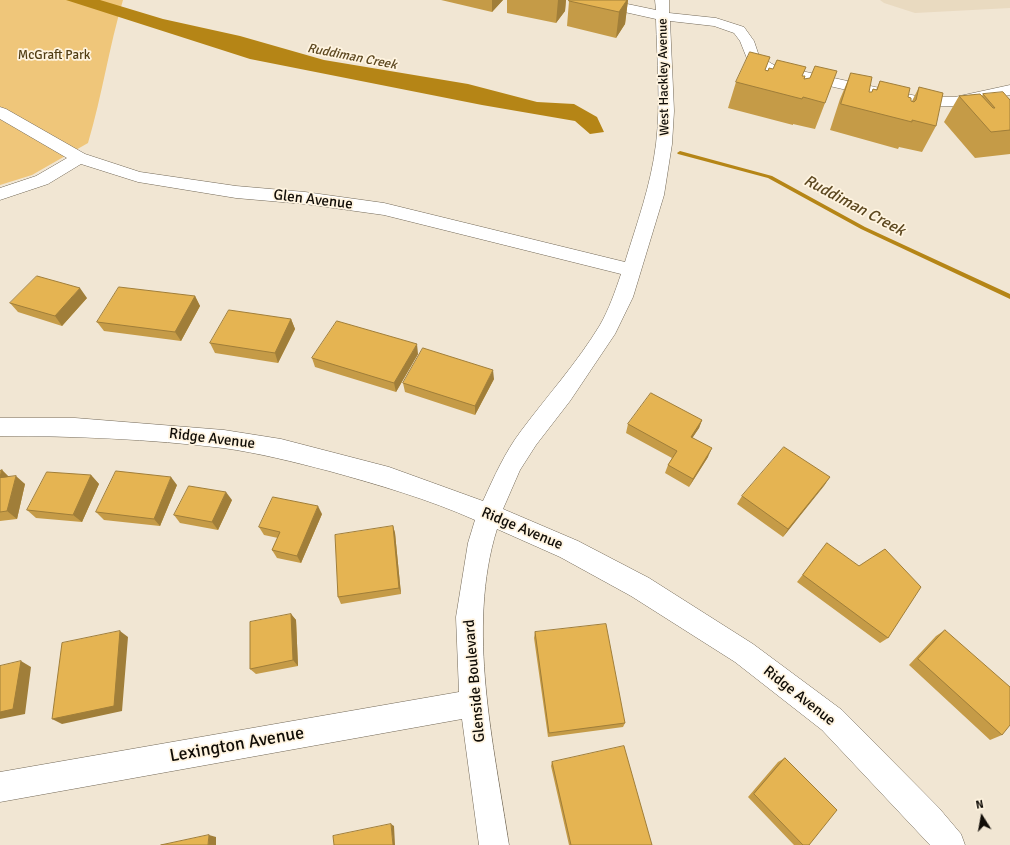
<!DOCTYPE html>
<style>
body{margin:0}
#map{position:relative;width:1010px;height:845px;overflow:hidden;background:#f1e6d3;font-family:Signika,sans-serif}
canvas{display:block}
.north{position:absolute;left:962px;top:797px;width:40px;height:40px;-webkit-text-stroke:3px #fff4e0;paint-order:stroke;rotate:349deg;font-size:11px;font-weight:700;line-height:16px;text-align:center;color:#110d07}
.north::after{content:'';display:block;margin:auto;width:14px;height:18px;background:#110d07;clip-path:polygon(50% 0,100% 100%,50% 72%,0 100%)}
</style>
<div id="map">
<canvas width="1010" height="845"></canvas>
<div class="north">N</div>
</div>
<script>
const context = document.querySelector('canvas').getContext('2d');
context.lineJoin = 'round';
function fillPath(path, color) { context.fillStyle = color; context.fill(path, 'evenodd'); }
function strokePath(path, color, width, dash) { context.strokeStyle = color; context.lineWidth = width; context.lineCap = dash ? 'butt' : 'round'; context.setLineDash(dash || []); context.stroke(path); }
function write(font, color, halo, rows, align = 'center') {
  context.font = font + ' Signika,sans-serif'; context.lineWidth = 3.5; context.setLineDash([]); context.textBaseline = 'middle'; context.strokeStyle = halo; context.fillStyle = color; for (const [text, x, y, turn = 0] of rows) {
    context.save(); context.translate(x, y); context.rotate((+turn || 0) * Math.PI / 180); context.textAlign = isNaN(turn) ? turn : align; if (halo) context.strokeText(text, 0, 0); context.fillText(text, 0, 0); context.restore();
  }
}
fillPath(new Path2D(`
 M880 0H1010V8L915 13 884 3Z`), '#e9dac0');
fillPath(new Path2D(`
 M0 0H123C109 47 102 96 88 143L32 175 0 185Z`), '#efc67a');
fillPath(new Path2D(`
 M66 0H100L163 19 240 36 324 60 468 84 537 102 574 104 597 117 604 132 590 134 575 121 482 105 250 59Z`), '#b58516');
fillPath(new Path2D(`
 M680 151 772 176 865 227 1010 294V299L861 229 768 178 678 154 677 153Z`), '#b58516');
const minor = new Path2D(`
 M582 0H608L656 10 655 0H669V13L716 18 744 27 754 41 759 56 774 65 921 97H955L1010 85V95L955 106 921 107 764 71 748 61 740 41 734 33 714 26 670 21 674 111 672 144 664 195 633 297 615 334 570 401 536 445 520 470 503 509 578 541 649 578 753 644 842 710 939 808 961 834 965 845H930L822 730 735 662 631 596 560 557 497 529C466 628 494 745 509 845H479L462 719 0 802V772L459 692 456 617 468 543 475 520C428 499 379 485 329 471 294 462 259 453 223 448 149 439 75 436 0 436V418H75L224 430 281 439 389 467 483 501C494 477 505 452 521 431 547 396 577 363 600 325 609 309 615 292 621 274L384 215 305 204 236 198 138 182 81 164 48 184 0 200V188L36 176 67 158 0 119V107L6 109 85 154 140 172 236 186 305 192 384 203 625 262C637 223 651 185 656 144 661 103 657 60 656 19L584 3Z`);
strokePath(minor, '#736958', 1);
fillPath(minor, '#fff');
fillPath(new Path2D(`
 M441 0H503L492 12Z
 M507 0H566L565 11 556 23 507 13Z
 M628 0 625 24 616 38 567 26 569 1Z
 M766 70 802 76 804 79 825 103 815 129 793 124V125L728 108 736 82Z
 M851 73 869 92H872L873 89 876 90 880 81 908 97 911 101H912L919 87 936 126 922 152 899 147 898 149 830 130 840 99Z
 M983 94 1010 99V154L975 158 944 122 959 96H982Z
 M195 296 200 306 181 341 104 331 97 322Z
 M87 298 62 326 18 312 10 303Z
 M291 319 295 329 278 363 215 353 210 343Z
 M418 354 396 392 315 367 312 358Z
 M494 379 475 415 405 392 403 383Z
 M702 420 699 428 692 438 708 457 689 487 665 473 668 465 672 458 626 433 628 424Z
 M2 470 9 477 25 484 17 519 0 521V471Z
 M91 475 99 484 82 522 36 518 27 510Z
 M830 477 783 537 737 504 742 496Z
 M177 485 160 526 104 520 96 512Z
 M232 500 218 530 180 523 174 515Z
 M322 514 301 563 277 558 272 550 278 538 264 535 259 527Z
 M393 526 395 533 401 594 341 604 338 597Z
 M827 543 888 638 880 643 797 582 821 551Z
 M291 614 296 620 298 666 256 674 250 669Z
 M945 630 1002 735 990 740 909 665 936 636Z
 M535 632 625 723 623 727 548 737 534 638Z
 M785 758 809 845H794L748 797 778 762Z
 M552 762 652 845H569L551 766Z`), '#c59b47');
fillPath(new Path2D(`
 M492 0H503L492 12Z
 M558 0H566L565 11 556 23Z
 M627 0H628L625 24 616 38 619 12Z
 M80 288 87 298 62 326 55 316Z
 M195 296 200 306 181 341 175 332Z
 M291 319 295 329 278 363 275 353Z
 M417 344 418 354 396 392 394 383Z
 M493 370 494 379 475 415V406Z
 M702 420 699 428 687 446 691 437Z
 M712 448 708 457 689 487 693 479Z
 M2 470 11 479 0 478Z
 M91 475 99 484 82 522 73 515Z
 M16 476 25 484 17 519 7 511Z
 M171 477 177 485 160 526 154 519Z
 M830 477 824 486 783 537 788 529Z
 M226 492 232 500 218 530 212 522Z
 M318 506 322 514 301 563 297 556Z
 M393 526 395 533 401 594 399 588Z
 M291 614 296 620 298 666 293 660Z
 M120 631 128 637 122 711 62 724 52 719Z
 M21 661 31 667 25 714 0 719V712Z
 M391 824 394 826 395 845H393Z
 M209 835 216 837V845H208Z`), '#a07e39');
const building = new Path2D(`
 M569 0H627L619 12 569 1Z
 M750 52 770 57 765 70 768 71 769 68 773 69 777 60 806 67 802 76H805L804 79 810 78 815 66 837 71 825 103 803 97 802 99 736 82Z
 M851 73 872 77 869 92H872L873 89 877 90 880 81 910 88 908 97 911 98V101L914 102 916 100 919 87 943 93 936 126 912 120V122L841 104Z
 M1003 92 1010 100V130L991 132 959 96 980 94 993 108H995L983 94Z
 M37 276 80 288 55 316 10 303Z
 M119 287 195 296 175 332 97 322Z
 M229 310 291 319 275 353 210 343Z
 M337 321 417 344 394 383 312 358Z
 M423 348 493 370 475 406 403 383Z
 M651 393 702 420 691 437 712 448 693 479 668 465 677 451 628 424Z
 M784 447 830 477 788 529 742 496Z
 M2 470 0 477V471Z
 M116 471 171 477 154 519 96 512Z
 M47 472 91 475 73 515 27 510Z
 M16 476 7 511 0 512V478Z
 M189 486 226 492 212 522 174 515Z
 M273 497 318 506 297 556 272 550 280 532 259 527Z
 M393 526 399 588 338 597 335 535Z
 M827 543 859 566 885 549 921 587 888 638 803 575Z
 M291 614 293 660 250 669V622Z
 M606 624 625 723 549 733 535 632Z
 M945 630 1010 687V725L1002 735 918 659Z
 M120 631 114 706 52 719 62 643Z
 M21 661 13 709 0 712V666Z
 M624 746 652 845H571L552 762Z
 M785 758 837 810 809 845H803L754 794Z
 M391 824 393 845H334L333 836Z
 M209 835 208 845H161Z`);
fillPath(building, '#e5b452');
strokePath(building, '#a07e39', 1);
write('13px', '#513d14', '#fff4e0', [
 ["McGraft Park",54,56]
]);
write('italic 13px', '#5c471f', '#fff4e0', [
 ["Ruddiman Creek",352,57,11]
]);
write('13px', '#110d07', '#fff4e0', [
 ["West Hackley Avenue",664,77,-91]
]);
write('15px', '#110d07', '#fff4e0', [
 ["Glen Avenue",313,200,7],
 ["Ridge Avenue",212,439,7],
 ["Ridge Avenue",522,529,23],
 ["Glenside Boulevard",475,681,-95],
 ["Ridge Avenue",799,696,38]
]);
write('italic 16px', '#5c471f', '#fff4e0', [
 ["Ruddiman Creek",854,206,28]
]);
write('18px', '#110d07', '#fff4e0', [
 ["Lexington Avenue",237,745,-10]
]);
</script>
